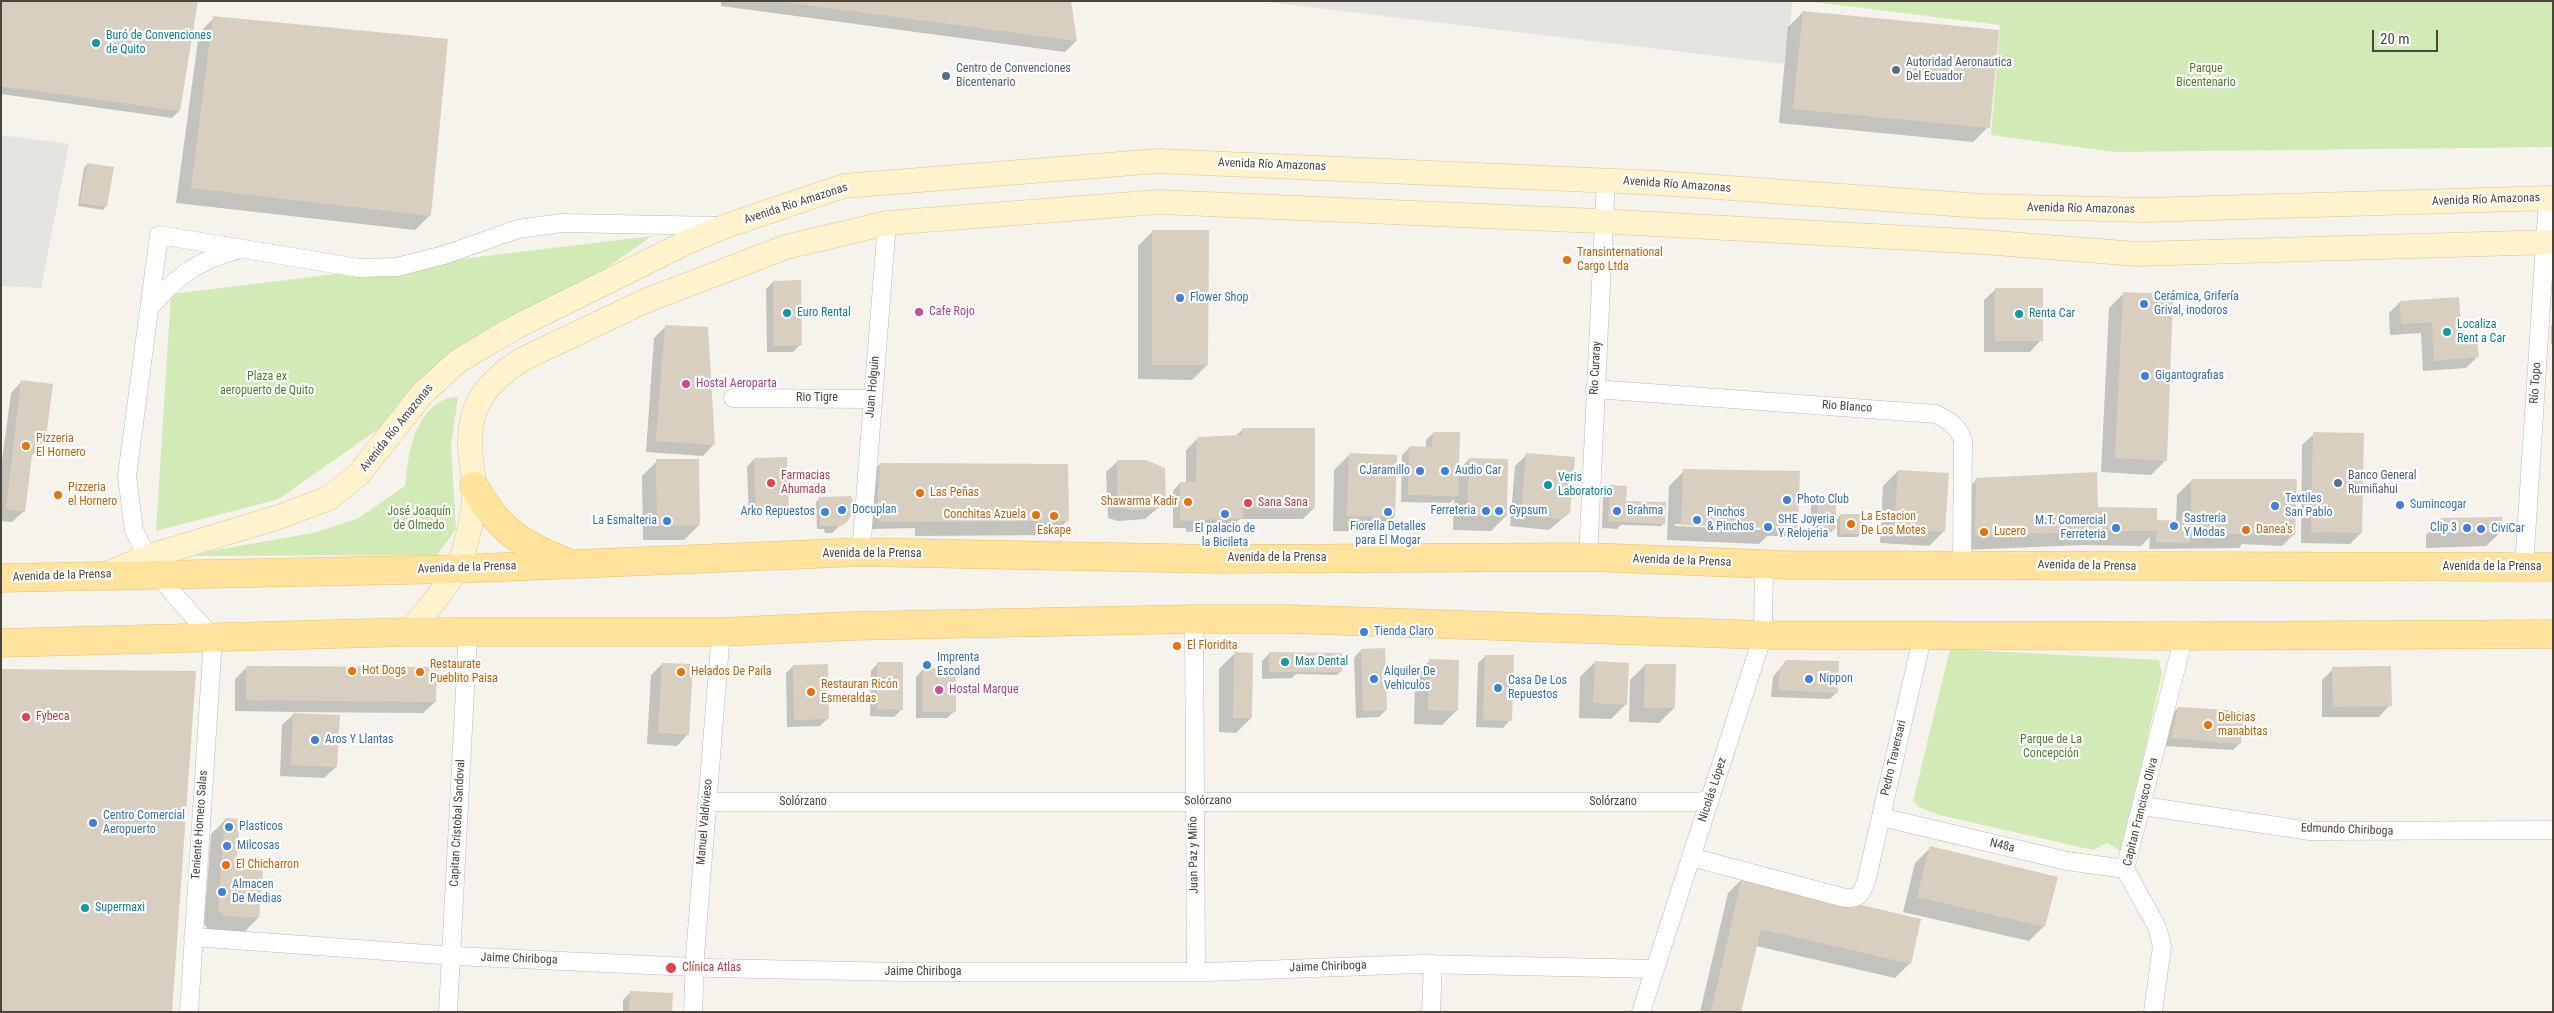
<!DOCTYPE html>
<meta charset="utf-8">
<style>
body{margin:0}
#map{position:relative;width:2554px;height:1013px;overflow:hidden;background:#f6f3ec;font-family:"Roboto Condensed",sans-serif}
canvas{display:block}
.frame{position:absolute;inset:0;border:2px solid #4b4439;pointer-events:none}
.scale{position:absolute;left:2372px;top:30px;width:66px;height:22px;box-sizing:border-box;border:2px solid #4b4439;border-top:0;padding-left:6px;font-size:15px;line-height:18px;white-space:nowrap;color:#4b4439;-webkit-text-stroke:4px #fff;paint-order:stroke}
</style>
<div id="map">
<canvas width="2554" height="1013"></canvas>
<div class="frame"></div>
<div class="scale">20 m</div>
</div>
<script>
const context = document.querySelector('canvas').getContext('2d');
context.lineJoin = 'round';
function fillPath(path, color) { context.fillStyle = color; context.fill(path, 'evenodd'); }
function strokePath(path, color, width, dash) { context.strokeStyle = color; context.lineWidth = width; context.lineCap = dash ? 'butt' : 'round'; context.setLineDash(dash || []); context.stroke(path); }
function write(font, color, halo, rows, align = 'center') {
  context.font = font + ' "Roboto Condensed",sans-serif'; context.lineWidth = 4.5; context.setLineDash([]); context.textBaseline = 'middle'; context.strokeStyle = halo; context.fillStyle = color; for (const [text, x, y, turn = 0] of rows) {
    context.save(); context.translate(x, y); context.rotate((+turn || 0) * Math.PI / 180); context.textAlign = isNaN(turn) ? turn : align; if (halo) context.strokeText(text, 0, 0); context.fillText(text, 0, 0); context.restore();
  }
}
fillPath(new Path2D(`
 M1806 1H2553V147L2115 152 1991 135 2000 25Z
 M652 236 279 499 156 531 171 294Z
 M458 397 451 445 456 529 437 555 182 556 313 533 357 519 405 486C408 456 413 415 443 400 447 398 454 397 458 397Z
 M1950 649 2159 660 2162 673 2122 852 2107 843 2093 850 1939 815 1919 807 1913 801Z`), '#d2eab5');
fillPath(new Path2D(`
 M1259 1H1793L1784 64Z
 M1 135 69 144 41 288 1 286Z`), '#e5e3e0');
fillPath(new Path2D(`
 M1 1 179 111 172 118 1 94Z
 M721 1H1070L1076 41 1065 52 721 6Z
 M1803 12 1988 127 1973 142 1779 123 1788 27Z
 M214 18 430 215 415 230 176 203 199 33Z
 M87 164 106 206 103 210 78 206 84 168Z
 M1153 231 1207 365 1192 380 1138 379V246Z
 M773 282 801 344 793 352H767L766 289Z
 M1996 289 2041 340 2030 352H1984V300Z
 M2124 293 2166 460 2151 475 2101 472 2109 308Z
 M2458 298 2461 343 2477 357 2466 368 2423 371 2421 333 2390 335 2389 313 2400 302Z
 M2553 323V344H2551V326Z
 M665 327 714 444 703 456 646 452 654 338Z
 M22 381 44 445 31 456 24 511 12 522 1 521V468L11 393Z
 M1243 429 1314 508 1303 519H1240L1230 529 1186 532V528H1173V491L1180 483H1186V450L1198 438 1235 437Z
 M1433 433 1458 471 1469 459 1506 516 1491 531 1453 530 1454 499 1450 503 1401 502 1402 455 1409 448H1426V440Z
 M2314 434 2361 533 2350 544 2301 543 2302 445Z
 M1349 455 1394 517 1379 532 1333 531 1334 470Z
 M1526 455 1569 513 1549 530 1510 526 1515 466Z
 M754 459 787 508 780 515 749 517 747 467Z
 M657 461 699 525 684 540H643L642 476Z
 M1118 461 1165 502 1145 519 1118 521 1108 518 1106 472Z
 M880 464 1068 520 1053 535 915 536V528L872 529 871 525 873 471Z
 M1684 471 1797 529 1790 536H1767L1759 544 1667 540 1669 486ZM1675 524 1761 527V530L1675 526Z
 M1898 471 1944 531 1929 546 1880 543 1883 486Z
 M1977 479 2097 509 2156 521 2176 522 2177 495 2192 480 2294 534 2282 546 2242 544 2239 548 2149 549 2150 537 2141 546 2083 545 1962 550V494Z
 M1610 486 1625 502 1664 523 1661 526 1621 525 1617 529 1602 528 1603 494Z
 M1819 496 1834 529 1827 536H1811V503Z
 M820 498 849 517 832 533H825L824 529H817L816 502Z
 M1840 515 1860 534 1857 537H1837V519Z
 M2441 520 2501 532 2486 546 2426 548V535Z
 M1361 650 1386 710 1379 717 1356 718 1354 658Z
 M1234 654 1251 718 1236 733 1219 732V669Z
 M1269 654 1341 671 1337 675 1296 674 1292 678 1262 679V661Z
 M1486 656 1510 720 1503 728 1476 727 1478 663Z
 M1430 660 1457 710 1442 725 1414 724 1415 675Z
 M1786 661 1837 692 1830 699 1771 697 1773 677Z
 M1595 662 1626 704 1611 719 1579 718 1580 677Z
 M878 663 902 709 894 717 870 716 871 671Z
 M662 664 688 734 677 746 647 744 651 675Z
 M1645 665 1674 708 1659 723 1629 722 1630 680Z
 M793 666 828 718 820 726 787 727 786 673Z
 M247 667 435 702 423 713 296 712 336 767 324 778 280 776 282 725 296 712 235 711V679Z
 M923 669 955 711 947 718H916V677Z
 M2333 669 2390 705 2379 717H2322V680Z
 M2178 708 2240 743 2233 750 2164 746 2171 715Z
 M226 819 235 869 258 918 243 933 209 930 204 924 211 834Z
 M1930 848 2044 926 2029 941 1903 912 1915 863Z
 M1743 878 1910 963 1895 978 1756 946 1740 1012H1700L1728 893Z
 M631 992 670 1012H623V1000Z`), '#0003');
fillPath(new Path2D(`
 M1 1H198L180 111 1 86Z
 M783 1H1071L1077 41 783 2Z
 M1803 11 1999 30 1990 128 1793 109Z
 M213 16 448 39 431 216 191 188Z
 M87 163 114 167 107 207 80 203Z
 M1152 230H1209L1208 365H1152Z
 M801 280 802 345 774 346 773 281Z
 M1995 288H2043V341H1995Z
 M2123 292 2173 294 2167 461 2115 458Z
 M2459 297 2462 342 2477 341 2479 357 2434 361 2432 322 2401 324 2400 301Z
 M665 325 708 327 715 445 656 441Z
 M21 380 53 384 45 445 33 448 25 512 6 509Z
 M1242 428H1315V508H1242L1243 518 1180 521V482H1196L1197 437 1242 435Z
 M1433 432H1460L1458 496 1408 495 1409 446 1432 447Z
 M2313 432 2364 433 2362 533 2311 532Z
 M1349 453 1397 455 1395 517 1347 516Z
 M1526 453 1575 457 1570 513 1561 519 1521 515Z
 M787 457 789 508 756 510 754 458Z
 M1469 458 1508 459 1507 516H1467Z
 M656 459H699L700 525 657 526Z
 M1117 460H1146L1165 468 1166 502 1158 508 1147 510H1130L1118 507Z
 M880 463 1068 464 1069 521 880 522 877 517Z
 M1683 469 1800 471 1798 529 1681 525Z
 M1898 470 1949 473 1945 532 1894 529Z
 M2097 472 2098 507 2157 508V520L2191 521V479H2297L2295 535 2191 533 2190 543 2156 542 2157 531H2099L1977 536 1975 532 1976 478Z
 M1610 485 1627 486 1626 501 1666 502 1665 524 1608 521Z
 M1818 495H1836V529H1818Z
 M851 496 854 503 850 518 846 523 841 526H820L819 497Z
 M1840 514H1861V534H1840Z
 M2502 517 2503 532 2441 533 2440 518Z
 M1385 648 1387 710 1363 711 1361 649Z
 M1234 652 1253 653 1252 718H1233Z
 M1269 652 1342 653V672H1269Z
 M1485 655H1514L1512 721 1483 720Z
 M1429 659 1459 660 1458 711 1428 710Z
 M1786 660 1839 661 1838 693 1778 690 1780 668Z
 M1595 661 1629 663 1627 705 1593 703Z
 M877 662H903V710L877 709Z
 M662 663 693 664 689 735 658 733Z
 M828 664 829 719 794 720 793 665Z
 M1645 664H1676L1675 708H1644Z
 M246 666 437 667 436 702 246 700Z
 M2391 666 2392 706 2333 707 2332 667Z
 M923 668H956V712H923Z
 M1 669 196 671 172 1012H1Z
 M2178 707 2244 711 2241 744 2171 738Z
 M293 713 340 715 337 767 291 765Z
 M225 818 240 819 236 868 263 870 259 918 224 916 218 909Z
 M1930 846 2058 877 2045 927 1917 897Z
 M1742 877 1921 919 1911 964 1761 929 1741 1012H1711Z
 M630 991 673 993 672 1012H629Z`), '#d8cfc1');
const minor = new Path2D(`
 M151 306C174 279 198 260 234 251
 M1595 389 1936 414C1950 421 1958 426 1963 441L1962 564
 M733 398 871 399
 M861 552 887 223
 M1588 557 1606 180
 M2524 567 2548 199
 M1194 619 1196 972
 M707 802H1696L1710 800
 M2143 806 2310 831 2553 830
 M1881 817 2067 861 2125 869
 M1691 857 1845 898C1859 899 1861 894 1866 882L1923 634
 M193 937 455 956 712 968 902 972H1207L1420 964 1655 969
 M189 1012 213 638 171 591 147 557 134 530 127 476 159 235 359 268 397 267 444 255 518 229 562 223 720 226
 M448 1012 468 634
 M693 1012 695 956 721 632
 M1431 1012 1433 964
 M1641 1012 1763 635 1764 564
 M2153 1012 2162 946 2157 927 2125 869 2184 636`);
const secondary = new Path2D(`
 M108 573 147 557 279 517 329 498 358 475 422 394 457 362 485 345 518 326 683 244 726 226 844 186 1158 161 1660 183 1981 206 2144 210 2553 198
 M410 632C428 607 455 581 464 550 470 530 475 507 474 485 473 471 470 458 470 444 469 403 489 381 521 360L645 301 786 247 887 223 1159 202 1598 221 1983 242 2137 254 2553 242`);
const primary = new Path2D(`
 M474 486C497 528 520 544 564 561
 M1 578 457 569 861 552 1215 559 1588 557 1788 565 2553 567
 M1 643 410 632H721L851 626 1194 619H1288L1763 635 2184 636 2553 634`);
strokePath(minor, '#c2bbae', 19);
strokePath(secondary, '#d6c79b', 25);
strokePath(primary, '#e6c16a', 29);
strokePath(minor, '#fff', 18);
strokePath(secondary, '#fff3cd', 24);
strokePath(primary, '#ffe39c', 28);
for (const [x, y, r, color] of [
 [96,43,5,"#0f9aa8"],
 [1896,70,5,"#5c6f8a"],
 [946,76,5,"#5c6f8a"],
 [1567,260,5,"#e8710a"],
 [1180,298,5,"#3f7fe0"],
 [2144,304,5,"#3f7fe0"],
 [919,312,5,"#d1479c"],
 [787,313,5,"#0f9aa8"],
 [2019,314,5,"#0f9aa8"],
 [2447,332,5,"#0f9aa8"],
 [2145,376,5,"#3f7fe0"],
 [686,384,5,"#d1479c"],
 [26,446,5,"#e8710a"],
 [1420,471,5,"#3f7fe0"],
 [1445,471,5,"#3f7fe0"],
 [771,483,5,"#e0444e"],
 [2338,483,5,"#5c6f8a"],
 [1548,485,5,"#0f9aa8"],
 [920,493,5,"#e8710a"],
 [58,495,5,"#e8710a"],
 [1787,500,5,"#3f7fe0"],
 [1188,502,5,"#e8710a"],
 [1248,503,5,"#e0444e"],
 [2400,505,5,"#3f7fe0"],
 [2275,506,5,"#3f7fe0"],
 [842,510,5,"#3f7fe0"],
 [1486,511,5,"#3f7fe0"],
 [1499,511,5,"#3f7fe0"],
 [1617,511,5,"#3f7fe0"],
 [825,512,5,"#3f7fe0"],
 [1388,512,5,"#3f7fe0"],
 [1225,514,5,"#3f7fe0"],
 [1036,515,5,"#e8710a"],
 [1054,516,5,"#e8710a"],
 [1697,520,5,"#3f7fe0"],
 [667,521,5,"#3f7fe0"],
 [1851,524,5,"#e8710a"],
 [2174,526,5,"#3f7fe0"],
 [1768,527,5,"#3f7fe0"],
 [2116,528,5,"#3f7fe0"],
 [2467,528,5,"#3f7fe0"],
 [2481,529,5,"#3f7fe0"],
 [2246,530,5,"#e8710a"],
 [1984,532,5,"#e8710a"],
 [1364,632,5,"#3f7fe0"],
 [1177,646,5,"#e8710a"],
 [1285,662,5,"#0f9aa8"],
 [927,665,5,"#3f7fe0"],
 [352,671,5,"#e8710a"],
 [420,672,5,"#e8710a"],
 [681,672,5,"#e8710a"],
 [1374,679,5,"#3f7fe0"],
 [1809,679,5,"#3f7fe0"],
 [1498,688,5,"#3f7fe0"],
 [939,690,5,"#d1479c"],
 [811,692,5,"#e8710a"],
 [26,717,5,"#e0444e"],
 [2208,725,5,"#e8710a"],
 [315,740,5,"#3f7fe0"],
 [93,823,5,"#3f7fe0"],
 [229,827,5,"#3f7fe0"],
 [227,846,5,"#3f7fe0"],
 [226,865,5,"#e8710a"],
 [222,892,5,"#3f7fe0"],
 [85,908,5,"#0f9aa8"],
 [671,968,6,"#e0444e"]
]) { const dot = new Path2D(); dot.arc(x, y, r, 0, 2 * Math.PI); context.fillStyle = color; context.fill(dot); strokePath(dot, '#fff', 2); }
write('12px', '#0d838f', '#fff', [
 ["Buró de Convenciones",106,36],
 ["de Quito",106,50],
 ["Euro Rental",797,313],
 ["Renta Car",2029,314],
 ["Localiza",2457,325],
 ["Rent a Car",2457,339],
 ["Veris",1558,478],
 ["Laboratorio",1558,492],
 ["Max Dental",1295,662],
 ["Supermaxi",95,908]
], 'left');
write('12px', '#4e5e75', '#fff', [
 ["Autoridad Aeronautica",1906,63],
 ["Del Ecuador",1906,77],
 ["Centro de Convenciones",956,69],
 ["Bicentenario",956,83],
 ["Banco General",2348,476],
 ["Rumiñahui",2348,490]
], 'left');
write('12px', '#4a7f2a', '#fff', [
 ["Parque",2206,69],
 ["Bicentenario",2206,83],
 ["Plaza ex",267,377],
 ["aeropuerto de Quito",267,391],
 ["José Joaquín",419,512],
 ["de Olmedo",419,526],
 ["Parque de La",2051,740],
 ["Concepción",2051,754]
]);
write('12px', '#4b4439', '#fff', [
 ["Avenida Río Amazonas",1272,165,2],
 ["Avenida Río Amazonas",1677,185,4],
 ["Avenida Río Amazonas",2486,200,-2],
 ["Avenida Río Amazonas",796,204,-18],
 ["Avenida Río Amazonas",2081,209,1],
 ["Rio Curaray",1596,368,-87],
 ["Río Topo",2536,383,-86],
 ["Juan Holguin",873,387,-85],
 ["Rio Tigre",817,398],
 ["Rio Blanco",1847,407,4],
 ["Avenida Río Amazonas",397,428,-51],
 ["Avenida de la Prensa",872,554],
 ["Avenida de la Prensa",1277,558],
 ["Avenida de la Prensa",1682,561,2],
 ["Avenida de la Prensa",2087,566,1],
 ["Avenida de la Prensa",2492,567],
 ["Avenida de la Prensa",467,568,-2],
 ["Avenida de la Prensa",62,576,-2],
 ["Pedro Traversari",1894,758,-77],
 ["Nicolás López",1713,790,-72],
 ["Solórzano",1208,801,-1],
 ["Solórzano",803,802],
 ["Solórzano",1613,802],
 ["Capitan Francisco Oliva",2141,812,-76],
 ["Manuel Valdivieso",705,822,-85],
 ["Capitan Cristobal Sandoval",458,823,-87],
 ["Teniente Homero Salas",200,825,-86],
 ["Edmundo Chiriboga",2347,830,2],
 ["N48a",2002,846,13],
 ["Juan Paz y Miño",1194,855,-91],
 ["Jaime Chiriboga",519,959,2],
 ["Jaime Chiriboga",1328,967,-2],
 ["Jaime Chiriboga",923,972]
]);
write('12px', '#c56008', '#fff', [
 ["Transinternational",1577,253],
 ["Cargo Ltda",1577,267],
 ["Pizzeria",36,439],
 ["El Hornero",36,453],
 ["Pizzeria",68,488],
 ["el Hornero",68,502],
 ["Las Peñas",930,493],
 ["Shawarma Kadir",1178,502,"right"],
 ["Conchitas Azuela",1026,515,"right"],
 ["La Estacion",1861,517],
 ["De Los Motes",1861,531],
 ["Danea's",2256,530],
 ["Eskape",1054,531,"center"],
 ["Lucero",1994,532],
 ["El Floridita",1187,646],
 ["Restaurate",430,665],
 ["Pueblito Paisa",430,679],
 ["Hot Dogs",362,671],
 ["Helados De Paila",691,672],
 ["Restauran Ricón",821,685],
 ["Esmeraldas",821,699],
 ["Delicias",2218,718],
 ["manabitas",2218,732],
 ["El Chicharron",236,865]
], 'left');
write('12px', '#366cbe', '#fff', [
 ["Cerámica, Grifería",2154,297],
 ["Grival, inodoros",2154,311],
 ["Flower Shop",1190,298],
 ["Gigantografias",2155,376],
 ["CJaramillo",1410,471,"right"],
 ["Audio Car",1455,471],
 ["Textiles",2285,499],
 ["San Pablo",2285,513],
 ["Photo Club",1797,500],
 ["Sumincogar",2410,505],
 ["Docuplan",852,510],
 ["Ferreteria",1476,511,"right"],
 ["Gypsum",1509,511],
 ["Brahma",1627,511],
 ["Arko Repuestos",815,512,"right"],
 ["Pinchos",1707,513],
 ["& Pinchos",1707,527],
 ["Sastreria",2184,519],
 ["Y Modas",2184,533],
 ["SHE Joyeria",1778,520],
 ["Y Relojeria",1778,534],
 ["La Esmalteria",657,521,"right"],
 ["M.T. Comercial",2106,521,"right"],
 ["Ferreteria",2106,535,"right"],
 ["Fiorella Detalles",1388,527,"center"],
 ["para El Mogar",1388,541,"center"],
 ["Clip 3",2457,528,"right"],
 ["El palacio de",1225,529,"center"],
 ["la Bicileta",1225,543,"center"],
 ["CiviCar",2491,529],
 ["Tienda Claro",1374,632],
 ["Imprenta",937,658],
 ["Escoland",937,672],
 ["Alquiler De",1384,672],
 ["Vehiculos",1384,686],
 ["Nippon",1819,679],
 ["Casa De Los",1508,681],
 ["Repuestos",1508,695],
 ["Aros Y Llantas",325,740],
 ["Centro Comercial",103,816],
 ["Aeropuerto",103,830],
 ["Plasticos",239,827],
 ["Milcosas",237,846],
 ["Almacen",232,885],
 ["De Medias",232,899]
], 'left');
write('12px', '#b23c85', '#fff', [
 ["Cafe Rojo",929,312],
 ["Hostal Aeroparta",696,384],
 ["Hostal Marque",949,690]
], 'left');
write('12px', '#be3a42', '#fff', [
 ["Farmacias",781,476],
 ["Ahumada",781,490],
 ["Sana Sana",1258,503],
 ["Fybeca",36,717],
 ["Clínica Atlas",682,968]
], 'left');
</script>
